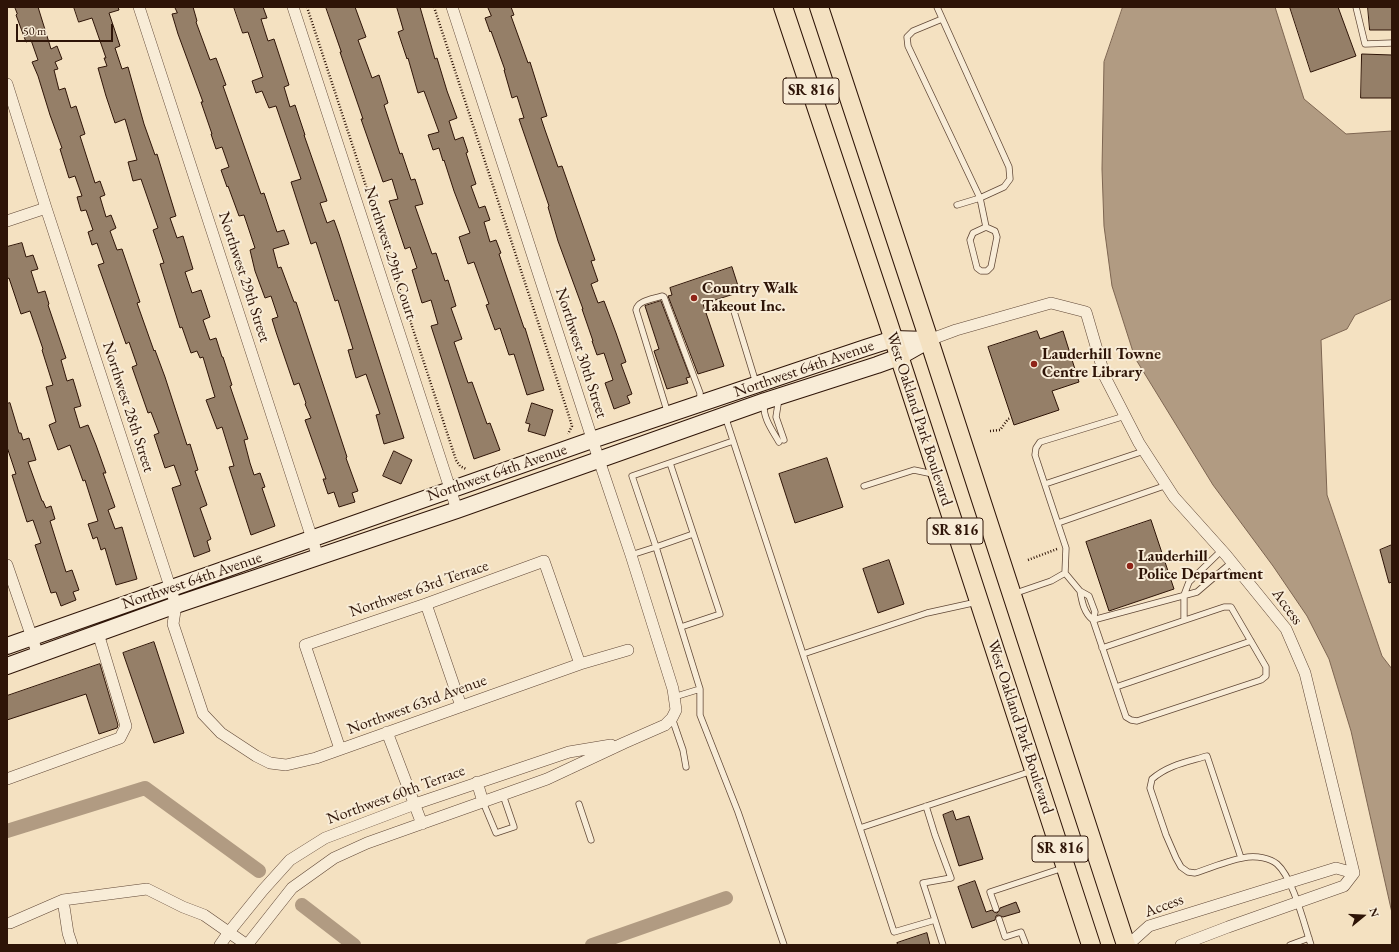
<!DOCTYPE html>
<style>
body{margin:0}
#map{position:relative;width:1399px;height:952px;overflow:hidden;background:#f4e1c1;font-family:"EB Garamond",serif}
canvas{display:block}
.frame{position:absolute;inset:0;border:8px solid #2e1407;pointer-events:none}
.north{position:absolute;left:1343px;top:896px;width:40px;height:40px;-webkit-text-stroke:3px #f8ecd7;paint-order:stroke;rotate:72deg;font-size:11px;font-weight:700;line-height:16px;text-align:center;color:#2e1407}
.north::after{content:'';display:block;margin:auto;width:14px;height:18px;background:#2e1407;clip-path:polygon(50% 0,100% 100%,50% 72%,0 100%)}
.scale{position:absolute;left:16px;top:24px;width:97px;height:18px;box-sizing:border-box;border:2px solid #2e1407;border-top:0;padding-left:5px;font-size:12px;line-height:14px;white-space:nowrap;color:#2e1407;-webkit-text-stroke:3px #f8ecd7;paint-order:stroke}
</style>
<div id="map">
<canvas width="1399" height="952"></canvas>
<div class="frame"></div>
<div class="north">N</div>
<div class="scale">50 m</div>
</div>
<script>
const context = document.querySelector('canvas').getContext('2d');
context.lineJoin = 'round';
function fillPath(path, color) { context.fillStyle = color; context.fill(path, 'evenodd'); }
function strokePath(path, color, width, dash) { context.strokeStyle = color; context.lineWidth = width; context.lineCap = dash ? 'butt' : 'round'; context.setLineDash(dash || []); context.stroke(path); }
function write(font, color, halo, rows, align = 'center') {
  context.font = font + ' "EB Garamond",serif'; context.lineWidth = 4; context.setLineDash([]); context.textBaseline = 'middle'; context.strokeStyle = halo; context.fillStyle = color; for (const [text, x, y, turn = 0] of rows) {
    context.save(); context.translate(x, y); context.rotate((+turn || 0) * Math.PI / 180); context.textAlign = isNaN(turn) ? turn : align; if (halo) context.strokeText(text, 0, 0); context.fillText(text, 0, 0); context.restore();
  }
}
const water = new Path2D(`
 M1123 7H1275L1304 99 1346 134 1392 131V299L1355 315 1347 329 1321 340 1327 495 1382 656 1392 669V913L1351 731 1329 659 1307 616 1273 566 1213 485 1135 358 1112 286 1104 226 1102 169 1104 62Z`);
fillPath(water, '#b19b82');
strokePath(water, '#7d6551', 1);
strokePath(new Path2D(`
 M7 831 145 788 259 871
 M302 905 354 945
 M592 945 726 898`), '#b19b82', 14);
const building = new Path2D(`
 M15 7H38L51 49 57 46 62 59 55 62 58 69 54 70 59 90 65 88 71 108 76 106 85 134 80 136 95 183 100 181 105 195 100 197 106 217 111 215 116 228 110 231 117 250 122 249 140 302 137 303 154 351 155 350 165 377 187 445 190 444 198 470 195 471 207 505 200 508 211 539 207 541 210 551 194 557 172 488 181 485 174 465 165 468 154 435 159 433 151 412 148 413 132 367 137 365 129 342 126 344 103 279 98 265 104 263 97 243 92 245 88 232 93 230 86 210 81 211 77 197 82 196 75 176 69 178 60 149 62 148 50 115 38 76 32 62 38 60 31 40 26 42 16 15 17 14Z
 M74 7H118L119 10 109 13 120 46 115 48 122 69 128 67 144 124 155 155 157 154 176 216 170 218 177 238 183 236 193 269 185 272 192 293 201 290 210 317 203 320 210 340 216 338 222 357H223L232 385 230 386 248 439 244 440 250 463 254 475 260 473 265 487 262 488 275 526 251 535 229 467 234 466 222 427 217 429 206 400 215 397 203 357 200 358 197 351 191 353 182 327 180 328 160 264 164 263 153 230 158 228 141 179 133 181 128 162 137 160 125 119 115 123 106 96 98 68 107 66 104 58H106L92 18 79 22Z
 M175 7H193L197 21 196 22 210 60 216 58 226 85 223 86 261 194 264 193 277 232 284 230 289 244 273 249 278 268 281 267 294 302H296L347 457 346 458 358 491 352 493 355 502 339 507 334 492 328 494 323 479H326L305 420 311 418 305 404 306 403 299 383 294 385 276 332 272 319 278 317 271 296 265 298 255 271 250 250 255 248 244 215 239 216 228 186 227 187 221 170 229 167 222 147 216 149 211 134H212L201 102H203L178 34 172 14 177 13Z
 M234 7H263L267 18 261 19 268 41 274 39 289 85 284 87 290 107 295 105 305 135H304L327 201 320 203 327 223 334 220 339 234 404 438 384 444 376 415 380 414 366 374 356 378 348 350 353 349 338 300 335 301 316 242 311 244 291 182 301 179 276 106 269 108 262 91 256 93 252 81 263 77 248 32 243 33Z
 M326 7H355L366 37 358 40 372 78 379 75 388 103 384 105 400 154 402 153 411 180 415 179 423 204 415 206 432 254 436 253 445 281 448 280 456 306 451 308 462 339 454 342 468 383 472 382 487 424 490 423 500 450 474 459 431 326 438 324 431 300 422 303 412 270 417 268 410 247 405 249 389 201 398 199 392 179 383 182 361 119H363L340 52H341Z
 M397 7H420L435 59 437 58 447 91 457 118 449 121 455 140 463 137 468 152 466 153 476 184 471 186 479 208 485 206 490 220 484 222 490 242 496 240 501 253 499 254 524 328H525L544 390 527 395 514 354 509 355 500 328 495 330 486 305 489 304 474 262 468 264 459 237 470 233 454 191 444 160 443 161 439 148 433 150 428 135 439 132 424 91 418 93 408 58 407 59 398 32 403 30Z
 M488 7H511L514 15 511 16 528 63 530 62 547 116 541 118 545 130 558 167 562 166 595 260 591 261 598 281 591 284 598 303 604 301 616 333 626 362 621 364 632 394 627 396 630 403 614 409 605 383 613 380 604 353 597 355 592 341H593L582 309H583L558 241 548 207 549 206 519 119 524 118 517 96 512 98 504 70H505L491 31 490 32 485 18 491 16Z
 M1290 7H1338L1356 56 1311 72Z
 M1368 7H1392V30H1370Z
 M1362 54 1392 55V98H1361Z
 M22 243 26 257 33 255 38 269 31 271 38 293 45 291 49 304 48 305 66 358 61 360 67 381 73 379 81 406 74 408 80 428 88 425 96 445 106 473H103L115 507 108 510 115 529 122 527 137 579 116 585 105 548 101 550 97 537 93 539 88 524 98 521 85 480 83 481 70 445 58 450 49 425 56 422 46 387 53 385 42 350 43 349 30 311 21 314 9 278 7 279V247Z
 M732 267 740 292 703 304 724 366 698 374 668 296 672 295 670 288Z
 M661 301 690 377 686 378 688 383 667 389 654 351 659 349 645 306Z
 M1037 331 1040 339 1063 331 1079 382 1052 391 1059 410 1014 425 988 347Z
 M10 403 19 433H21L23 440 29 438 36 460 28 462 42 501H43L46 508 51 506 55 519 50 521 66 572 72 570 79 590 73 592 76 600 61 606 56 592 51 593 35 545 41 543 33 520 27 522 12 475 16 474 7 447V404Z
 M532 403 553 410 545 436 528 431 530 424 526 423Z
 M394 451 412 460 401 484 383 476Z
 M827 458 843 507 795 523 779 474Z
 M1151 520 1174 589 1109 611 1086 542Z
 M1392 545V582L1389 583 1380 550Z
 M889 560 904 604 878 613 863 569Z
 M154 642 184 733 154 743 123 653Z
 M100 664 118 725 117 728 99 734 86 694 7 720V696Z
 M953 811 956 820 969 816 983 859 959 866 943 815Z
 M975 881 986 912 992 910 994 912 997 913 999 911 1000 908 1016 902 1020 912 1003 917 998 915 996 916 995 920 972 928 958 887Z
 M927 933 930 945H898L897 943Z`);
fillPath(building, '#957f68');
strokePath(building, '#2e1407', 1);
const lane = new Path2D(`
 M937 7 1009 167 1010 179 1004 187 980 198 908 46 907 37 913 31 942 19
 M1356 7 1365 44 1392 43
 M957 205 980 198 986 227 973 233 970 240 977 268 981 271H987L991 267 997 237 995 231 986 227
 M733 308 756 383
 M779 398 776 417 784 440
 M764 404C763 418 772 430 779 442
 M668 414 636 310C638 300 654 299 662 296L664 297 700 393V401
 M725 416 894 932 935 920 943 945
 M670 463 720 614 681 627
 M1045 484 1144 451
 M864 486 914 470 933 474
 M1058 523 1167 485
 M631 555 656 547 632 476 733 441
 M1065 573 1080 591 1089 596 1095 612 1093 620C1084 613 1082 602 1080 591
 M1013 594 1051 581 1065 573 1066 548 1035 455 1036 448 1040 442 1125 416
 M1184 620V595L1189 582 1222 550
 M1102 648 1224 607H1231L1266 667V676L1261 680 1137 721 1131 720 1126 717 1093 620 1197 592 1232 562
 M803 654 927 613 977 602
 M1116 687 1251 641
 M700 689V715L738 812 784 945
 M674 697 700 689 656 547 693 534
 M672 718 683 750 686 767
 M483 802 496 833 514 827 503 795
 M579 804 591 840
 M926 806 935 835 951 878 923 883 935 920
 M860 828 1032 771
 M1241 858 1207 756C1187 762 1168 765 1152 779L1150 788 1166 835 1176 858 1181 867 1188 872 1195 873C1211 868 1231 859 1248 857 1257 856 1270 858 1277 864 1293 878 1304 924 1311 945
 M996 909 990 892 1063 868
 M999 919 1005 937 1021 932 1026 945
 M1290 945 1309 938`);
const street = new Path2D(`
 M139 7 318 557
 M293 7 457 510
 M7 84 46 208 176 605 173 624 203 714 221 733 256 756 270 763 286 765 316 758 580 664 628 650
 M7 221 46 208
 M929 340 956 330 1051 303 1086 312 1105 377 1139 443 1174 497 1226 555 1286 629 1305 673 1354 873
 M7 565 38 655
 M426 604 461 706
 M387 732 422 824
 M340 749 305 645 426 604 544 561 580 664
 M7 779 120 738 126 726 98 633
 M477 782 483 802
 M63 900 68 933 72 945
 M10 923 63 900 147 889 183 907 204 915 247 945 292 888 334 858 367 843 547 779 624 743 665 725 672 718 676 710 673 689 631 555 599 460 452 7
 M220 945 229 932 263 890 290 860 325 838 415 804 569 752 611 745
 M1128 945 1149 926 1336 868 1354 873
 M1181 945 1228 927 1344 886 1354 873`);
const secondary = new Path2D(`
 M7 646 592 440 865 348 893 339 929 340
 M7 666 176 605 457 510 765 401 877 365 899 357 929 340`);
const primary = new Path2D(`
 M783 7 887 319 1091 945
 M819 7 929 340 1126 945`);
strokePath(lane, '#604736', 7);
strokePath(street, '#604736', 12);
strokePath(secondary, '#2e1407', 18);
strokePath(primary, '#2e1407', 20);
strokePath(new Path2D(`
 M307 7 456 460 460 466 466 469
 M434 7 568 413 572 426 568 434
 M990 431 1000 430 1008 419 1011 418
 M1028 560 1057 549`), '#2e1407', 2.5, [1, 2]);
strokePath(lane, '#f8ecd7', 5.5);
strokePath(street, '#f8ecd7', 11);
strokePath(secondary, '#f8ecd7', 16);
strokePath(primary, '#f4e1c1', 18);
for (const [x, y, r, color] of [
 [694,298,4,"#8f2418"],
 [1034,364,4,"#8f2418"],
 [1130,566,4,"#8f2418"]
]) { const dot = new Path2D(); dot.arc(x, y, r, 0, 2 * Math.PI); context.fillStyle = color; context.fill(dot); strokePath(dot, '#f8ecd7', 1.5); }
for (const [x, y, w] of [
 [811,91,56],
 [955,531,56],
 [1060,849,56]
]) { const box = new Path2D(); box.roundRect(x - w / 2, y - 13, w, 26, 3); context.fillStyle = '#f8ecd7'; context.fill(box); strokePath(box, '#2e1407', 1); }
write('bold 15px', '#2e1407', null, [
 ["SR 816",811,91],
 ["SR 816",955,531],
 ["SR 816",1060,849]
]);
write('16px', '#2e1407', '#f8ecd7', [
 ["Northwest 29th Court",390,253,72],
 ["Northwest 29th Street",244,277,72],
 ["Northwest 30th Street",581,353,72],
 ["Northwest 64th Avenue",804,369,-19],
 ["Northwest 28th Street",128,407,72],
 ["West Oakland Park Boulevard",919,419,72],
 ["Northwest 64th Avenue",497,473,-19],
 ["Northwest 64th Avenue",192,581,-19],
 ["Northwest 63rd Terrace",419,589,-19],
 ["Access",1287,607,54],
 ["Northwest 63rd Avenue",417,705,-20],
 ["West Oakland Park Boulevard",1020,727,72],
 ["Northwest 60th Terrace",396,795,-20],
 ["Access",1164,906,-20]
]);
write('bold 16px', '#2e1407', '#f8ecd7', [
 ["Country Walk",702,289],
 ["Takeout Inc.",702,307],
 ["Lauderhill Towne",1042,355],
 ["Centre Library",1042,373],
 ["Lauderhill",1138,557],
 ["Police Department",1138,575]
], 'left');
</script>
